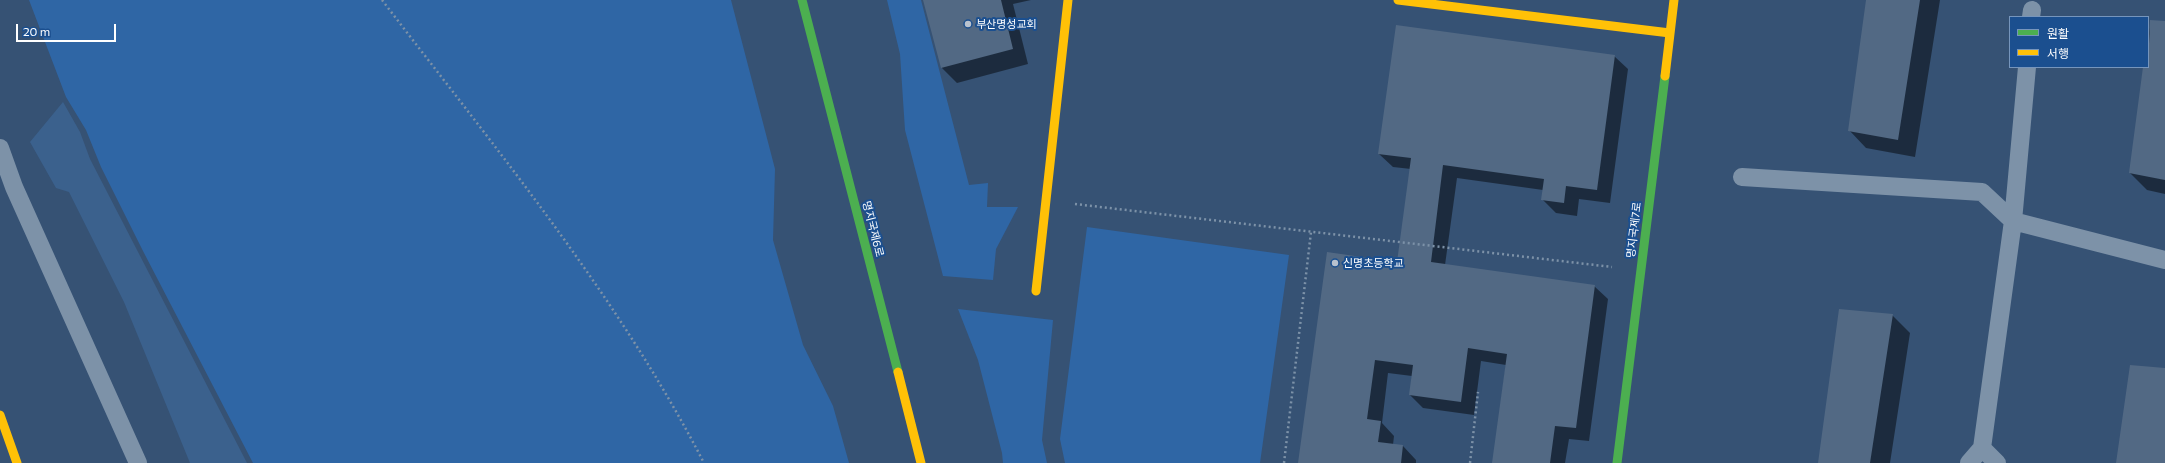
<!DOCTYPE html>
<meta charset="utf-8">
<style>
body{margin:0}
#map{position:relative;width:2165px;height:463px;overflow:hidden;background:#365274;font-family:Commissioner,"Noto Sans KR",sans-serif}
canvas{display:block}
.legend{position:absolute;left:2009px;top:16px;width:140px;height:52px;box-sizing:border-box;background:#1b4f8f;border:1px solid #7695bc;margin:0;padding:5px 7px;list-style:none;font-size:12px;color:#fff}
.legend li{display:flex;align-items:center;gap:8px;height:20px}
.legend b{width:20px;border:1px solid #7695bc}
.scale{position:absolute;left:16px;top:24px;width:100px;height:18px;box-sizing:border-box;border:2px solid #fff;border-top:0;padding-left:5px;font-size:12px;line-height:14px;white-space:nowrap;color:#fff;-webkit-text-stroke:3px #1b4f8f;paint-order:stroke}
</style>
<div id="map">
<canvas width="2165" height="463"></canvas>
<ul class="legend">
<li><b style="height:5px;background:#4caf50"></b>원활</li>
<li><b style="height:5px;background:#ffc107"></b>서행</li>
</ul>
<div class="scale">20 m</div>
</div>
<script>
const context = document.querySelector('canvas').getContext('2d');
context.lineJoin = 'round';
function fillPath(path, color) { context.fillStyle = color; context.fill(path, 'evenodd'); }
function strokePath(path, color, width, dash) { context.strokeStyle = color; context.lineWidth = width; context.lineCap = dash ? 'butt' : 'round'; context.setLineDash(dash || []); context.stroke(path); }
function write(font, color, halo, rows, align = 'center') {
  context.font = font + ' Commissioner,"Noto Sans KR",sans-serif'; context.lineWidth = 4; context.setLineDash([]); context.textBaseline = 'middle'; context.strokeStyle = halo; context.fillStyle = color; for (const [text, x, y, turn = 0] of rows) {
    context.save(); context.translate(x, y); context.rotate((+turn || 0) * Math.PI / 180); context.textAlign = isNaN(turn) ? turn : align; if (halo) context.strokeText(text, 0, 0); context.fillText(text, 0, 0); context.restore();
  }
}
fillPath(new Path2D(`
 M29 0H731L775 169 773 240 803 345 833 406 849 463H253L143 251 101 167 86 130 66 97Z
 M887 0H921L969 185 988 183 987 207H1018L996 249 993 280 943 276 905 130 900 54Z
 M1087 227 1289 255 1260 463H1065L1060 439Z
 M958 309 1053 320 1042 440 1047 463H1003L1002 453 978 360Z`), '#2f66a5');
fillPath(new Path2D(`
 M63 102 80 132 90 159 247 463H190L124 302 69 192 56 188 30 142Z`), '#3b618d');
fillPath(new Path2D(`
 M924 0H1031L1013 4 1028 64 957 83 942 68Z
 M1867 0H1940L1915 157 1866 148 1849 130Z
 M2151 21 2165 22V194L2147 190 2130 173 2144 67H2148V40Z
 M1614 56 1628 69 1610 203 1579 199 1577 216 1556 213 1542 199 1543 190 1457 178 1445 265 1594 286 1608 299 1589 441 1569 439 1565 463H1493L1506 365 1481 361 1474 415 1423 408 1410 395 1412 376 1388 373 1382 423 1394 436 1393 445 1403 446 1416 460V463H1299L1398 263 1411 169 1393 167 1379 154Z
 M1892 315 1910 333 1890 463H1819Z`), '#0007');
fillPath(new Path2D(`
 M923 0H1001L1013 49 941 68Z
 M1866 0H1920L1898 140 1848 131Z
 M2150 20 2165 21V180L2129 173 2143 67H2148Z
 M1396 25 1615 55 1597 190 1566 186 1564 203 1541 200 1544 179 1443 165 1431 262 1595 285 1576 428 1555 426 1550 463H1492L1507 354 1468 348 1461 402 1409 395 1413 365 1375 360 1367 419 1381 421 1378 442 1403 445 1401 463H1298L1327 252 1397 262 1411 158 1378 154Z
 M1839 309 1893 314 1870 463H1818Z
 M2130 365 2165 368V463H2116Z`), '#526984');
strokePath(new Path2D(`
 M382 0C496 149 618 296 704 463
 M1075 204 1612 267
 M1284 463 1311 232
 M1470 463 1478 392`), '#7d92a8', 2.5, [2, 3]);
strokePath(new Path2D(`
 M2031 17 2032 10
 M0 148 14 187 138 463
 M1742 177 1982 192 2013 221
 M2013 221 2027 67
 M1982 448 1997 463
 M1969 463 1982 448 2013 221 2165 260`), '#7d92a8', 18);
strokePath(new Path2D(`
 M802 0 898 372
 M1617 463 1665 76`), '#4caf50', 9);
strokePath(new Path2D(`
 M1398 0 1670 33
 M1665 76 1674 0
 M1036 291 1068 0
 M898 372 921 463
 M0 415 17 463`), '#ffc107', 9);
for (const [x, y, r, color] of [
 [968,24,4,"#b9c2ce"],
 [1335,263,4,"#b9c2ce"]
]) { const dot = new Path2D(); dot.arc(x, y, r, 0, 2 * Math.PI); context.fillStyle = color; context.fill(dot); strokePath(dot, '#1b4f8f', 1.5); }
write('11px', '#fff', '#1b4f8f', [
 ["부산명성교회",976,24],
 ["신명초등학교",1343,263]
], 'left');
write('11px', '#fff', '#1b4f8f', [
 ["명지국제6로",873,229,76],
 ["명지국제7로",1634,230,-83]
]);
</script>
